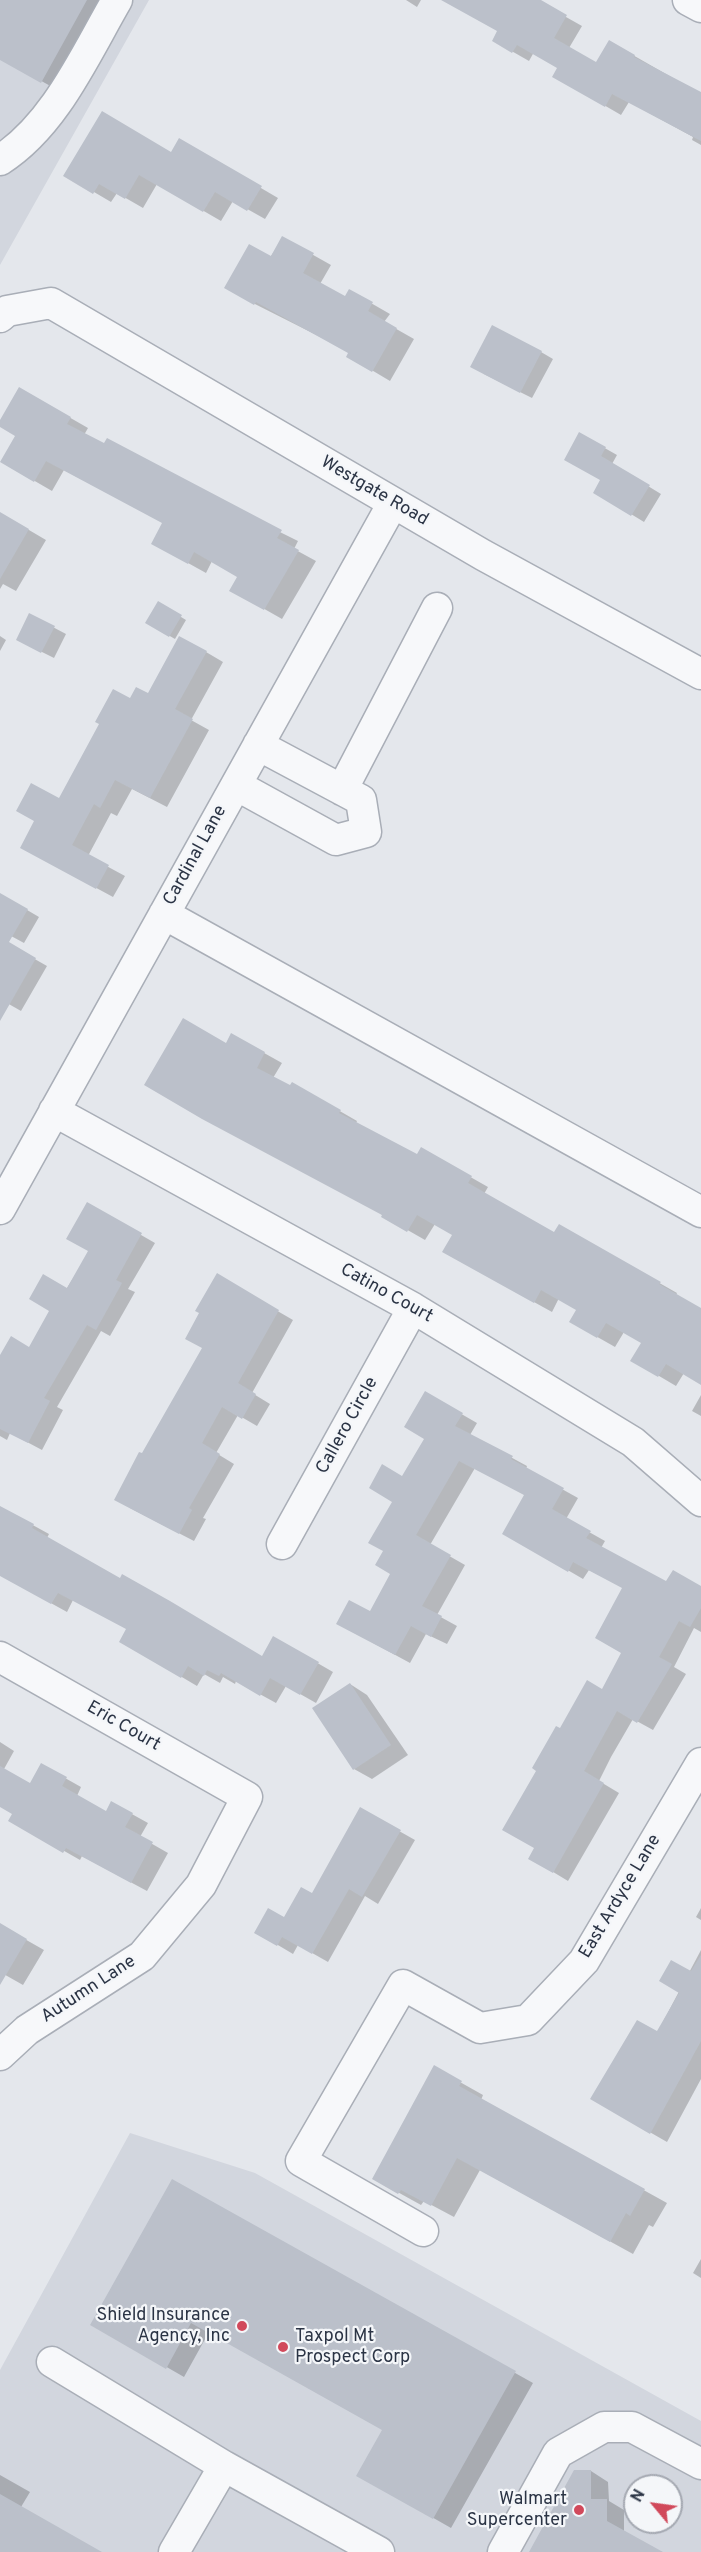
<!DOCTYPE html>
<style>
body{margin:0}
#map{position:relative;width:701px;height:2552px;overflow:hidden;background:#e4e7ec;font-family:Overpass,sans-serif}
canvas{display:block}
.north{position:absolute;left:623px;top:2474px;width:60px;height:60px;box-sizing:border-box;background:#f4f6f9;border:2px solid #a4a8b1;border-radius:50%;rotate:299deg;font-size:16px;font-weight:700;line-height:24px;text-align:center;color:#2b3445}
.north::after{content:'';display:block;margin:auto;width:21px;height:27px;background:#d1495b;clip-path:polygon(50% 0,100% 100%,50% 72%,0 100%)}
</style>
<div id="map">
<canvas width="701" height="2552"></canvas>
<div class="north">N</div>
</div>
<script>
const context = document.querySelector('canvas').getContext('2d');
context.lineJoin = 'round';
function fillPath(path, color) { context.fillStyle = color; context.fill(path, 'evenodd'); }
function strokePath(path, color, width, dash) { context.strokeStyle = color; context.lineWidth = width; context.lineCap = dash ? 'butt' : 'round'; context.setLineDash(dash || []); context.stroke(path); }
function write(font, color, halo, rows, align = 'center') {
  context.font = font + ' Overpass,sans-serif'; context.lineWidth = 4.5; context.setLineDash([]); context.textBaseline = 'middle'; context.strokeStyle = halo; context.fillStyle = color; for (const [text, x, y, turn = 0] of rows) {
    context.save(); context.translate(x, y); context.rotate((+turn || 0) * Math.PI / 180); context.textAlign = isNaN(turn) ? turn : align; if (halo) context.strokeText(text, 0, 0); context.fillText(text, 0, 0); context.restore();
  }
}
fillPath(new Path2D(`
 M0 0H149L0 265Z
 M130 2133 255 2173 701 2421V2552H0V2370ZM635 2486H671V2522H635Z`), '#d2d6de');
fillPath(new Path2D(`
 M0 0H103L54 88 0 58Z
 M406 0H421L417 7Z
 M443 0H537L566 17 582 26 569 48 597 64 610 42 701 94V145L692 140 693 137 629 102 621 115 554 76 559 67 534 52 529 61 494 41 499 31Z
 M179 140 278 198 265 219 233 201 221 221 157 184 143 208 117 193 111 202 65 175 172 154Z
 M283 238 331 265 320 284 346 298 350 291 390 314 384 322 414 339 390 381 348 356 350 352 243 298Z
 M541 352 553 359 532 398 484 374Z
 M20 389 88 428 84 435 298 541 294 549 316 561 282 619 231 590 239 576 212 561 206 573 170 553 164 523 64 470 52 491 2 462 17 435 0 423Z
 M580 434 617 455 612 464 661 494 644 522 595 492 602 480Z
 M0 513 46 540 16 591 3 584 0 589Z
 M158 603 186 620 175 639 147 623Z
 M30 615 66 634 54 658 30 646Z
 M0 636 6 640 0 651Z
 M206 652 223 662 191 720 209 730 167 807 132 789 117 816 111 813 88 856 125 876 113 897 39 857 59 800 130 700 149 695Z
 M5 897 39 917 24 943 0 930V906Z
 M3 941 47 966 21 1011 0 999V946Z
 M232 1035 282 1063 273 1078 291 1087 293 1084 357 1121 356 1123 417 1156 421 1149 488 1187 484 1194 555 1234 559 1226 677 1293 676 1295 701 1310V1383L684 1373 676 1386 632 1360 643 1343 624 1332 615 1347 571 1322 578 1309 559 1298 552 1312 505 1286 454 1235 435 1224 425 1240 383 1216 226 1045Z
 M87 1204 155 1243 128 1289 135 1292 110 1336 101 1331 57 1407 63 1410 42 1450 10 1433 7 1440 0 1436V1360L29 1349 90 1251Z
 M217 1276 293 1320 252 1393 270 1404 257 1426 238 1415 216 1453 234 1464 203 1518 206 1519 194 1541 130 1508 142 1455 204 1348 201 1313Z
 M425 1393 477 1423 470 1435 527 1466 526 1469 578 1498 566 1519 605 1541 601 1548 667 1583 701 1588V1632L694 1628 674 1667 686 1674 653 1730 633 1719 611 1757 599 1781 619 1793 568 1881 530 1858 536 1848 560 1730 602 1691 623 1653 624 1588 589 1570 583 1579 504 1533 525 1495 475 1468 430 1545 465 1565 437 1615 457 1626 447 1644 426 1634 410 1663 353 1632 371 1613 392 1573 385 1551 394 1501 403 1478 426 1439Z
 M701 1395V1416L692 1411Z
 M0 1507 49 1534 47 1538 262 1658 274 1638 333 1672 316 1703 286 1686 276 1703 236 1681 235 1684 223 1677 220 1683 204 1674 197 1686 121 1641 128 1629 73 1600 67 1612 0 1575Z
 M350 1684 367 1695 408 1755 372 1779 354 1769Z
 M0 1742 14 1751 4 1769 31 1785 42 1765 81 1787 77 1796 107 1813 112 1803 148 1823 140 1837 168 1853 147 1891 82 1856 80 1860 10 1820 14 1813 0 1805Z
 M360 1809 415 1840 378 1904 365 1896 328 1962 298 1945 293 1954 256 1932 284 1919 312 1895Z
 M701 1908V1920L696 1917Z
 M0 1925 44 1950 23 1985 0 1972Z
 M701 1950V2079L667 2142 592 2099 657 2033Z
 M435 2068 483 2095 481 2100 667 2203 653 2227 649 2225 633 2254 480 2170 454 2217 424 2201 421 2205 374 2179Z
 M172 2181 533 2383 451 2528 358 2475 384 2430 209 2332 184 2377 92 2324Z
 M701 2259V2278L693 2273Z
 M591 2471 608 2482 609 2501 624 2510V2532L660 2552H530Z
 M0 2475 30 2492 21 2507 99 2552H0Z`), '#0003');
fillPath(new Path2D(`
 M0 0H87L41 83 0 60Z
 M441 0H541L567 15 554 38 596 62 609 40 635 55 634 57 701 92V141L612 94 605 107 552 77 557 68 517 45 512 53 492 41 497 31Z
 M102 111 171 152 179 138 262 186 247 211 215 192 203 212 139 175 125 199 99 184 93 194 63 176Z
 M282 236 314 253 303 273 345 296 349 289 373 302 368 311 397 328 372 372 346 357 348 353 256 302 254 305 224 288 249 244 271 256Z
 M492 325 542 351 520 393 470 367Z
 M19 387 71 417 67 424 104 443 107 438 282 530 277 538 299 550 264 610 229 591 237 577 194 552 188 564 151 544 162 523 46 461 34 482 0 462 15 436 0 427V420Z
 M579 432 606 447 601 456 650 485 631 516 593 493 600 480 564 460Z
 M0 512 29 529 0 579Z
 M158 601 182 615 169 637 145 623Z
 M29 613 55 626 41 653 16 640Z
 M179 636 207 651 175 709 193 719 150 798 115 780 100 808 94 804 72 845 109 865 96 889 20 848 34 821 16 811 31 783 59 798 99 724 95 722 113 689 130 698 136 687 148 693Z
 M0 893 28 909 9 942 36 958 0 1021Z
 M183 1018 226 1043 231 1033 265 1052 257 1068 290 1085 292 1082 341 1110 339 1113 417 1154 421 1147 472 1176 468 1183 554 1232 559 1224 661 1282 659 1284 701 1308V1385L666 1364 658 1377 630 1361 641 1343 606 1323 597 1338 569 1322 576 1310 541 1290 534 1303 442 1252 452 1235 417 1215 407 1232 381 1217 382 1215 202 1119 144 1085Z
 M87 1202 142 1233 116 1280 122 1283 96 1330 87 1325 44 1398 50 1401 28 1443 0 1429V1355L11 1336 29 1347 49 1311 29 1299 43 1274 67 1288 88 1251 66 1239Z
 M217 1273 279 1310 238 1383 256 1394 242 1419 222 1407 202 1443 220 1454 189 1508 192 1510 179 1534 114 1500 139 1452 142 1453 202 1348 185 1339 199 1313 195 1311Z
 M425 1391 463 1413 455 1426 513 1456 511 1459 564 1488 552 1509 591 1531 586 1538 666 1581 673 1570 701 1586V1608L690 1627 679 1621 659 1657 672 1664 637 1723 617 1711 584 1771 604 1783 553 1873 528 1859 534 1848 502 1830 536 1771 532 1768 556 1726 560 1728 587 1680 602 1689 621 1653 595 1638 622 1588 573 1562 568 1572 502 1534 524 1495 459 1461 416 1535 451 1555 422 1606 442 1616 431 1637 411 1626 395 1655 336 1624 349 1600 370 1611 390 1574 375 1565 383 1551 368 1543 392 1502 369 1488 382 1464 402 1476 424 1439 404 1427Z
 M0 1506 34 1524 32 1528 120 1578 122 1574 170 1601 262 1656 273 1636 319 1662 300 1695 270 1678 260 1696 221 1673 219 1676 207 1670 204 1676 188 1666 181 1678 119 1642 126 1629 58 1593 51 1604 0 1576Z
 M350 1683 391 1745 353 1770 312 1708Z
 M41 1763 67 1777 62 1786 106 1811 111 1801 133 1813 125 1827 153 1842 131 1883 66 1848 63 1853 8 1821 12 1814 0 1807V1766L30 1783Z
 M360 1807 401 1830 362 1897 349 1889 312 1954 282 1937 277 1946 254 1933 268 1908 284 1917 301 1887 312 1893Z
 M0 1923 27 1939 0 1985Z
 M701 1955V2041L650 2134 590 2099 637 2020 657 2031 679 1993 659 1981 671 1960 691 1971Z
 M434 2065 462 2081 459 2086 645 2189 630 2216 626 2213 610 2242 457 2158 431 2206 401 2190 398 2194 372 2179Z
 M172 2179 516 2371 433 2519 356 2476 382 2430 191 2323 166 2369 90 2325Z
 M574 2470H591V2499H607V2521L663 2552H529Z
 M0 2494 102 2552H0Z`), '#bbc0ca');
const minor = new Path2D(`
 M688 0 701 7
 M0 160C55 125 85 55 117 0
 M0 317 7 311 51 303 483 555 701 674
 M236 785 336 840 366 832 361 800 258 745
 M342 790 437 608
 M164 914 701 1212
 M54 1111 413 1308 633 1442 701 1501
 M0 1209 393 503
 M282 1544 413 1308
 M0 1657 247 1797 201 1885 142 1956 27 2030 0 2055
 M423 2231 301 2161 403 1985 480 2028 528 2020 584 1961 701 1763
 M52 2362 224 2466 379 2552
 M174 2552 224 2466
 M503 2552 558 2453 604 2427H632L701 2464`);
strokePath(minor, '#a9aeb7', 33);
strokePath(minor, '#f7f8fa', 30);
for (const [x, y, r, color] of [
 [242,2326,6,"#d1495b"],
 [283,2347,6,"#d1495b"],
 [579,2510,6,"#d1495b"]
]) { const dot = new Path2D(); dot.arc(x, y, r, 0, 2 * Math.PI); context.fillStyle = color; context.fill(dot); strokePath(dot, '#f4f6f9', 2); }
write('18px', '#2b3445', '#f4f6f9', [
 ["Westgate Road",374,492,30],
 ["Cardinal Lane",196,856,-61],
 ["Catino Court",386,1294,29],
 ["Callero Circle",348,1426,-61],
 ["Eric Court",123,1727,30],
 ["East Ardyce Lane",621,1897,-59],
 ["Autumn Lane",89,1990,-33]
]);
write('18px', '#2b3445', '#f4f6f9', [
 ["Shield Insurance",230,2316],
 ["Agency, Inc",230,2337],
 ["Taxpol Mt",295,2337,"left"],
 ["Prospect Corp",295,2358,"left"],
 ["Walmart",567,2500],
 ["Supercenter",567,2521]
], 'right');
</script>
